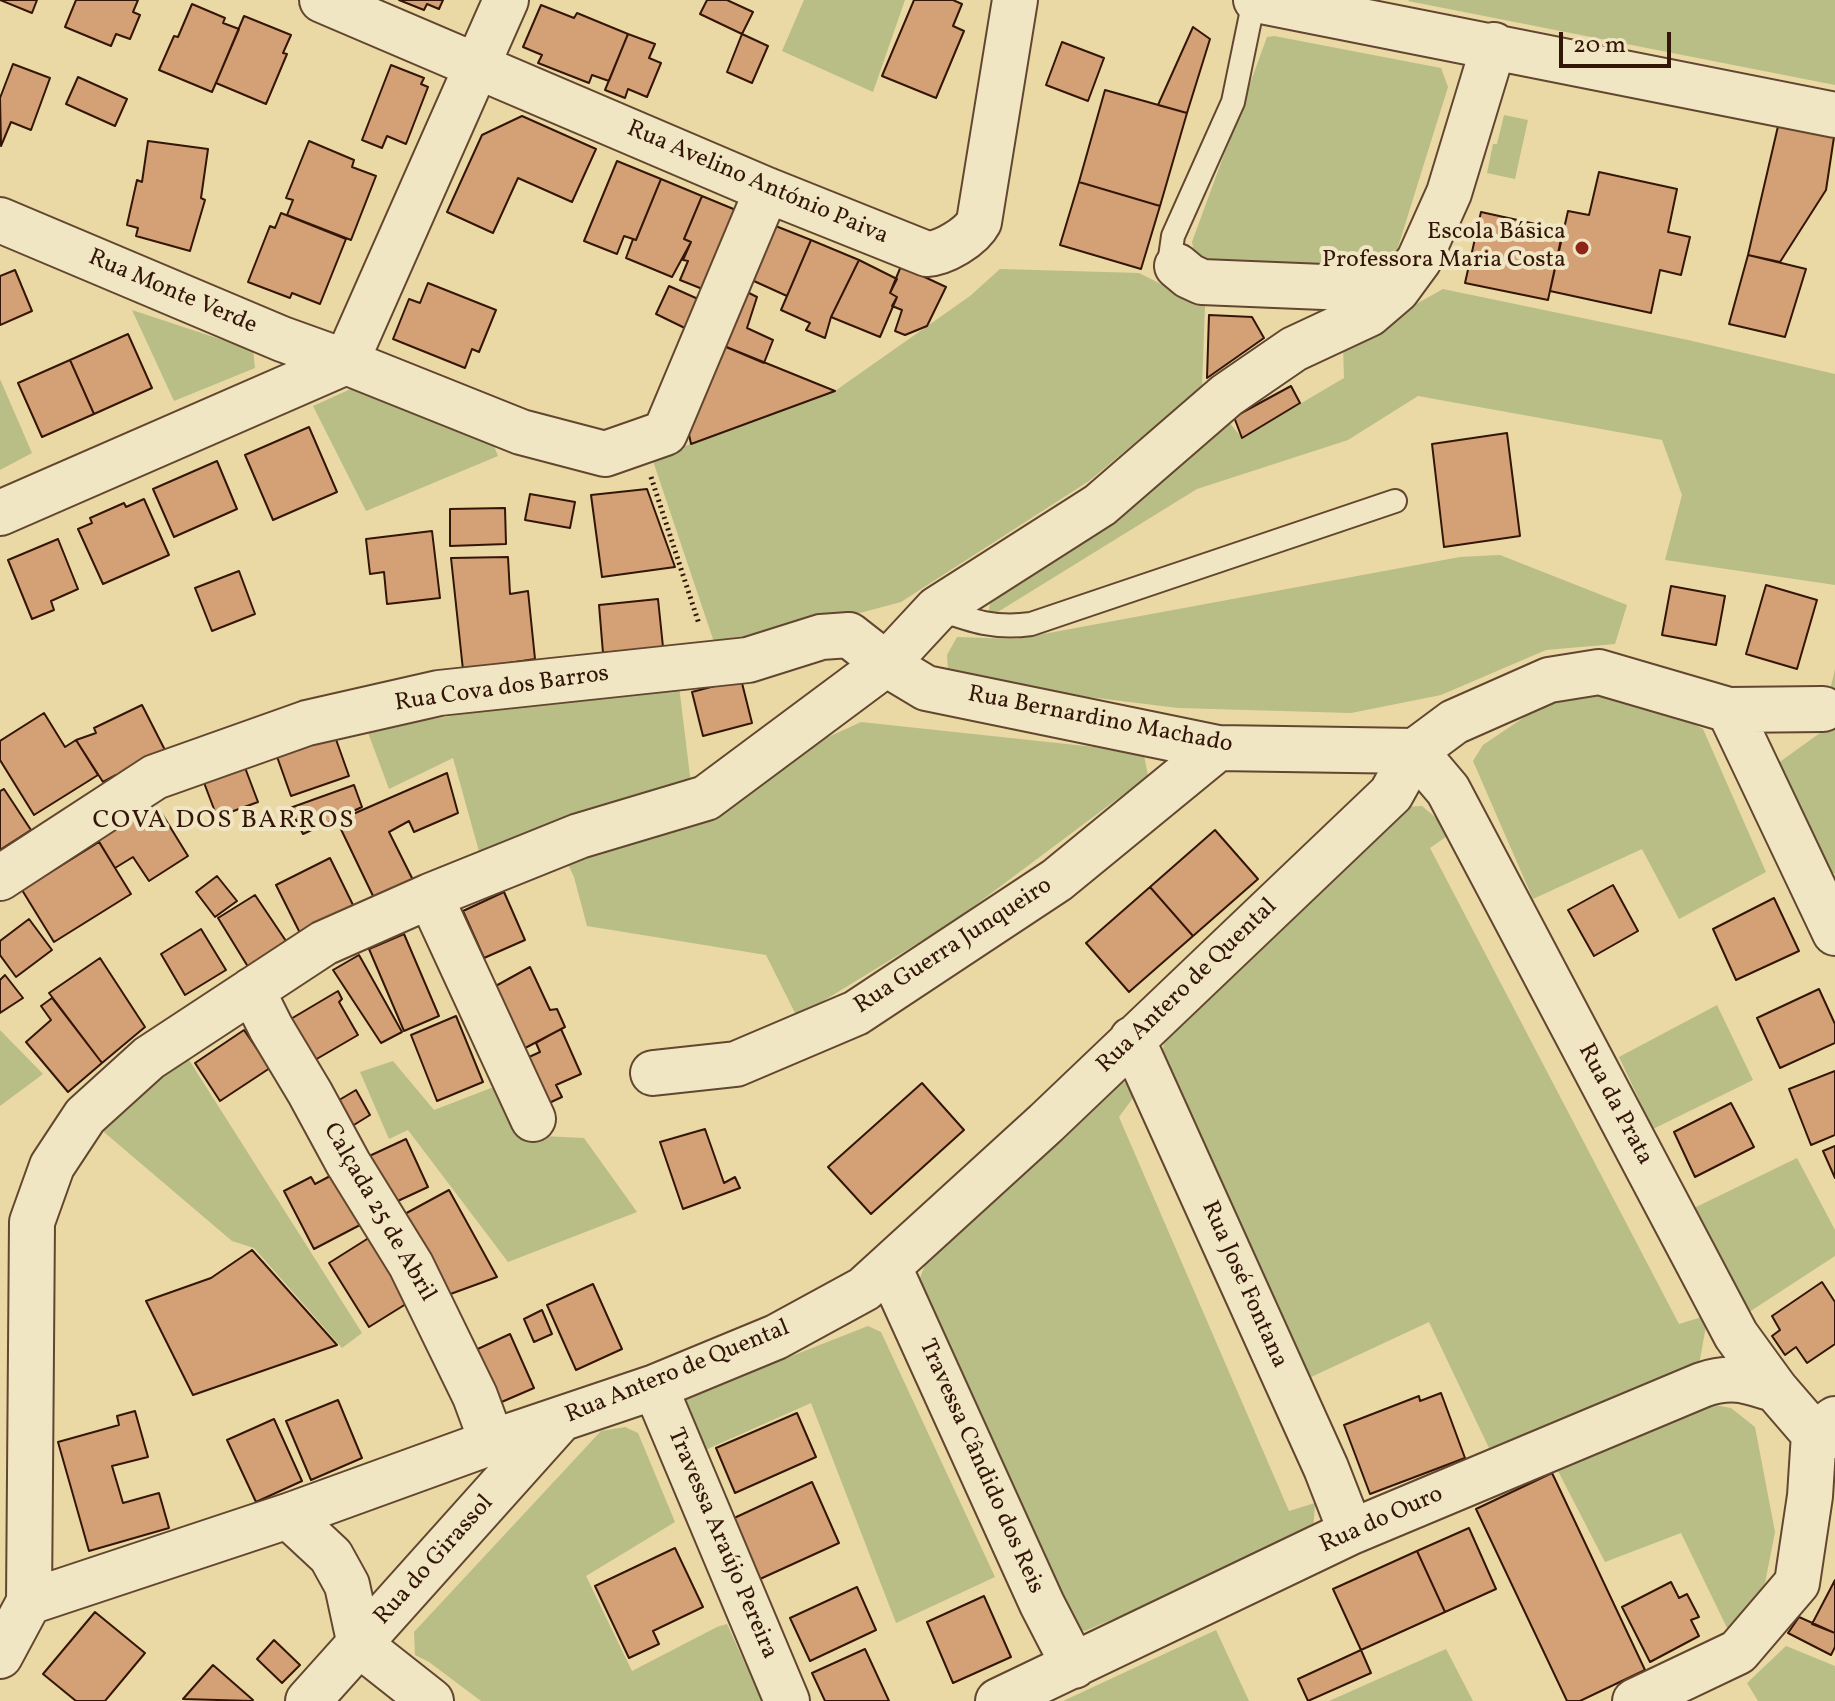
<!DOCTYPE html>
<meta charset="utf-8">
<style>
body{margin:0}
#map{position:relative;width:1835px;height:1701px;overflow:hidden;background:#ead8a5;font-family:Vollkorn,serif}
canvas{display:block}
.scale{position:absolute;left:1559px;top:32px;width:112px;height:36px;box-sizing:border-box;border:4px solid #341608;border-top:0;padding-left:10px;font-size:24px;line-height:28px;white-space:nowrap;color:#341608;-webkit-text-stroke:6px #f1e6c4;paint-order:stroke}
</style>
<div id="map">
<canvas width="1835" height="1701"></canvas>
<div class="scale">20 m</div>
</div>
<script>
const context = document.querySelector('canvas').getContext('2d');
context.lineJoin = 'round';
function fillPath(path, color) { context.fillStyle = color; context.fill(path, 'evenodd'); }
function strokePath(path, color, width, dash) { context.strokeStyle = color; context.lineWidth = width; context.lineCap = dash ? 'butt' : 'round'; context.setLineDash(dash || []); context.stroke(path); }
function write(font, color, halo, rows, align = 'center') {
  context.font = font + ' Vollkorn,serif'; context.lineWidth = 8; context.setLineDash([]); context.textBaseline = 'middle'; context.strokeStyle = halo; context.fillStyle = color; for (const [text, x, y, turn = 0] of rows) {
    context.save(); context.translate(x, y); context.rotate((+turn || 0) * Math.PI / 180); context.textAlign = isNaN(turn) ? turn : align; if (halo) context.strokeText(text, 0, 0); context.fillText(text, 0, 0); context.restore();
  }
}
fillPath(new Path2D(`
 M804 0H905L873 92 782 51Z
 M1835 0V85L1408 1 1409 0Z
 M1274 36 1441 68 1448 87 1393 263 1380 275 1196 261 1192 242 1267 37Z
 M1504 115 1528 120 1515 179 1487 173 1493 144H1497Z
 M1000 269 1139 273 1205 306 1202 387 1089 481 901 602 717 651 652 458 835 391 970 296Z
 M1443 289 1688 340 1835 374V585L1665 560 1682 495 1662 440 1418 396 1348 440 1197 489 988 618 991 595 1228 421 1242 438 1344 378 1343 345Z
 M132 310 253 350 255 368 174 401Z
 M0 379 32 453 0 470Z
 M364 383 490 436 498 456 366 511 313 406Z
 M1500 555 1627 605 1615 644 1546 650 1441 695 1351 713 1178 708 959 681 948 670 947 655 957 637 1016 639 1460 557Z
 M1835 669V873L1830 875 1774 766 1820 733Z
 M678 678 691 784 480 855 453 758 389 789 367 730Z
 M1581 690 1681 717 1703 729 1766 872 1679 919 1642 849 1533 899 1473 761 1483 745 1563 691Z
 M861 722 1132 751 1144 755 1148 776 954 921 797 1017 766 955 587 926 574 877 565 858Z
 M1422 806 1453 832 1430 848 1679 1324 1708 1315 1699 1365 1489 1448 1429 1322 1309 1378 1162 1064 1164 1039 1403 807Z
 M1717 1005 1753 1080 1653 1129 1619 1057Z
 M0 1030 43 1074 0 1106Z
 M184 1052 362 1333 342 1348 254 1248 232 1241 98 1127Z
 M393 1061 434 1110 504 1083 543 1136 584 1138 637 1212 508 1262 408 1130 389 1139 360 1072Z
 M1122 1081 1138 1091 1119 1117 1289 1511 1315 1503 1313 1534 1085 1631 1067 1626 917 1286 926 1262Z
 M1797 1158 1835 1230V1256L1743 1316 1692 1209Z
 M868 1326 881 1332 995 1577 896 1623 811 1403 703 1451 680 1400Z
 M1715 1405 1731 1408 1755 1427 1775 1532 1765 1583 1730 1634 1681 1533 1605 1562 1558 1471Z
 M625 1427 638 1433 675 1522 586 1576 632 1671 717 1627 727 1624 762 1701H481L429 1662 415 1655 414 1632 601 1431Z
 M1216 1630 1249 1701H1063Z
 M1786 1646 1835 1666V1701H1758L1747 1683Z
 M1446 1649 1473 1701H1329Z`), '#b8be86');
const building = new Path2D(`
 M0 0H37L32 13Z
 M76 0H138L133 12 140 15 130 39 116 34 111 46 65 27Z
 M399 0H443L439 9 427 4 424 10Z
 M707 0H727L753 12 742 34 700 14Z
 M914 0H953L962 4 953 26 964 31 936 98 882 76Z
 M192 4 225 18 223 23 239 29 212 92 159 70 174 36 178 37Z
 M541 5 574 18 577 13 628 34 609 81 592 75 589 83 538 63 542 55 523 47Z
 M244 16 291 35 283 53 287 54 266 104 216 83Z
 M1193 27 1210 39 1187 113 1158 105Z
 M628 34 655 44 649 58 661 63 647 97 628 89 625 98 605 90Z
 M742 34 768 46 752 83 727 72Z
 M1062 42 1104 58 1088 101 1046 85Z
 M13 64 50 78 31 130 11 122 1 146 0 98Z
 M391 65 424 78 421 84 428 87 406 144 387 136 382 148 362 140Z
 M78 77 127 99 115 126 66 104Z
 M1105 90 1187 113 1160 206 1079 182Z
 M522 116 596 149 572 202 518 178 493 233 447 212 482 135Z
 M1779 122 1834 137 1826 190 1780 262 1748 255Z
 M148 141 208 149 201 198 205 200 190 251 136 236 138 228 127 225 137 180 142 182Z
 M309 141 354 160 352 167 376 176 351 240 287 215 293 200 286 198Z
 M617 161 661 179 636 240 624 236 617 254 584 241Z
 M1599 172 1677 189 1668 232 1690 237 1681 275 1660 270 1651 313 1550 291 1568 211 1589 215Z
 M661 179 702 196 684 239 691 242 672 277 626 258 633 239 636 240Z
 M1079 182 1160 206 1141 269 1060 245Z
 M702 196 748 215 715 294 680 280 688 261 683 260 691 242 684 239Z
 M1481 212 1563 230 1548 300 1465 283Z
 M281 213 346 239 320 304 292 293 290 298 248 282 270 226 275 228Z
 M768 223 811 240 787 296 745 277Z
 M811 240 859 260 831 317 825 338 806 330 810 323 781 310Z
 M1748 255 1806 269 1785 337 1729 324Z
 M859 260 897 279 890 293 897 297 880 337 831 317Z
 M901 266 946 287 927 326 905 335 895 331 902 310 892 306 897 297 890 293Z
 M15 270 32 311 0 325V276Z
 M428 283 496 310 479 352 472 349 465 368 393 339 409 299 420 303Z
 M669 286 707 303 693 332 656 314Z
 M741 289 757 297 747 328 773 340 764 363 719 344Z
 M1209 315 1252 317 1264 338 1207 378Z
 M128 334 152 388 94 414 70 360Z
 M719 344 835 391 691 444 686 420Z
 M70 360 94 414 42 437 18 383Z
 M1291 386 1300 403 1242 438 1234 417Z
 M309 427 337 492 273 520 245 455Z
 M1507 433 1520 536 1444 547 1432 444Z
 M217 461 237 509 174 537 153 489Z
 M647 489 675 567 602 577 591 495Z
 M530 494 575 502 570 528 525 520Z
 M144 499 169 555 103 584 78 529 92 523 90 518 124 503 126 507Z
 M505 508 506 544 450 546V509Z
 M432 531 440 598 387 604 384 572 370 574 366 539Z
 M58 539 78 589 51 601 54 610 32 619 8 560Z
 M508 557 510 594 528 591 535 659 463 670 451 558Z
 M239 571 255 614 212 631 195 588Z
 M1766 585 1817 600 1797 669 1746 654Z
 M1671 586 1725 596 1716 645 1662 635Z
 M658 599 663 647 603 653 599 605Z
 M741 679 752 723 703 736 692 692Z
 M142 705 168 756 119 779 116 775 103 782 76 740 96 733 94 728Z
 M44 713 65 747 76 740 98 775 34 815 0 760V741Z
 M333 731 349 776 291 796 275 751Z
 M244 765 258 802 217 817 203 780Z
 M447 773 458 813 414 832 409 821 389 832 413 880 374 898 337 821Z
 M354 785 362 807 303 834 290 808Z
 M4 789 31 830 0 850V791Z
 M159 809 188 856 149 881 133 857 115 868 95 835 133 811 140 820Z
 M1215 830 1258 879 1193 936 1150 887Z
 M99 842 131 894 54 942 22 890Z
 M330 858 355 909 301 935 276 885Z
 M217 876 237 901 215 917 196 892Z
 M1613 885 1638 931 1594 956 1568 910Z
 M1150 887 1193 936 1129 992 1086 943Z
 M504 892 525 940 484 958 463 911Z
 M255 895 288 944 250 970 218 918Z
 M1774 898 1799 951 1736 980 1713 929Z
 M29 919 52 950 16 977 0 955V941Z
 M201 929 226 970 185 995 161 954Z
 M404 934 439 1016 404 1031 369 949Z
 M359 955 402 1032 381 1043 333 970Z
 M100 958 145 1027 102 1063 49 993Z
 M530 967 550 1010 557 1009 565 1027 510 1056 483 993Z
 M5 975 23 998 0 1013V980Z
 M1819 989 1835 1024V1043L1780 1068 1757 1018Z
 M338 991 342 999 339 1002 358 1035 308 1064 284 1023Z
 M52 998 102 1063 68 1092 26 1042 51 1020 41 1006Z
 M456 1016 483 1082 437 1101 411 1035Z
 M561 1029 581 1074 556 1085 562 1097 536 1109 516 1063 540 1052 536 1043Z
 M244 1030 270 1068 220 1101 195 1063Z
 M1835 1071V1135L1811 1145 1789 1089Z
 M922 1083 964 1130 871 1214 828 1167Z
 M356 1090 370 1115 349 1128 329 1106Z
 M1731 1103 1754 1147 1695 1177 1674 1132Z
 M705 1129 724 1183 735 1177 740 1188 683 1209 660 1142Z
 M406 1139 428 1187 387 1206 365 1158Z
 M1835 1146V1178L1823 1151Z
 M334 1174 360 1225 314 1249 284 1191 311 1177 315 1184Z
 M449 1190 497 1277 445 1296 401 1216Z
 M375 1234 414 1299 369 1327 329 1263Z
 M252 1250 337 1345 193 1395 146 1301 211 1278Z
 M1822 1282 1835 1302V1344L1807 1363 1796 1347 1785 1355 1772 1336 1780 1330 1772 1316Z
 M593 1284 622 1349 576 1370 547 1305Z
 M542 1310 552 1334 534 1342 524 1319Z
 M510 1334 534 1388 490 1407 467 1354Z
 M1441 1393 1465 1458 1370 1494 1344 1425 1419 1396 1420 1401Z
 M338 1400 362 1458 311 1480 286 1421Z
 M135 1411 148 1457 112 1466 123 1503 159 1493 169 1528 89 1551 58 1442 119 1425 117 1416Z
 M797 1413 816 1457 735 1493 716 1448Z
 M274 1419 302 1481 256 1502 227 1440Z
 M1552 1473 1645 1670 1580 1701H1567L1476 1509Z
 M812 1482 839 1543 760 1579 732 1519Z
 M1469 1528 1496 1589 1445 1612 1417 1551Z
 M675 1548 703 1607 653 1631 659 1644 629 1658 595 1586Z
 M1417 1551 1445 1612 1361 1650 1333 1589Z
 M1835 1580V1633L1812 1624Z
 M1671 1582 1679 1598 1687 1594 1699 1617 1691 1620 1699 1636 1650 1662 1622 1607Z
 M857 1587 876 1630 810 1661 790 1618Z
 M984 1596 1011 1657 953 1683 927 1622Z
 M95 1612 145 1653 105 1701H76L43 1674Z
 M1799 1617 1835 1633V1647L1831 1655 1788 1633Z
 M274 1640 300 1665 282 1683 257 1659Z
 M865 1649 889 1701H825L812 1673Z
 M1361 1650 1371 1673 1308 1701 1298 1679Z
 M213 1665 253 1700 252 1701 183 1699Z`);
fillPath(building, '#d4a076');
strokePath(building, '#341608', 2);
const service = new Path2D(`
 M1177 266 1170 257 1173 236 1233 102 1254 0
 M938 609C972 621 994 629 1031 624L1395 501`);
const minor = new Path2D(`
 M322 0 767 190 927 254C944 253 971 237 979 222L1015 0
 M1256 0 1835 115
 M0 220 282 339 346 362 521 432 605 454 665 433 767 190
 M1177 266 1189 276 1202 282 1397 290
 M0 513 346 362 506 0
 M1729 710 1835 933
 M0 878 155 777 307 723 439 693 748 660 821 637 849 635 886 664 926 688 1218 748 1415 751 1454 722 1549 680 1599 672 1729 710 1823 709
 M430 896 533 1119
 M252 990 271 1028 310 1093 348 1163 411 1265 475 1396 492 1442
 M1132 1039 1326 1468 1351 1532
 M653 1073 736 1064 856 1013 1057 880 1218 748
 M889 1267 1042 1604 1074 1666
 M655 1387 787 1701
 M288 1516 331 1556 347 1585 360 1645 431 1701
 M29 1602 288 1516 492 1442 655 1387 776 1337 864 1289 1046 1123 1391 794 1415 751 1448 790 1736 1335 1776 1390 1814 1434 1835 1436
 M0 1656 29 1602 32 1222 52 1166 85 1116 149 1058 324 943 430 896 579 836 706 798 886 664 937 609 1100 505 1227 395 1294 349 1369 314 1397 290 1419 260 1449 193 1494 45
 M308 1701 558 1422
 M998 1701 1351 1532 1702 1385C1731 1375 1746 1380 1776 1390
 M1635 1701 1738 1652 1797 1583 1810 1496 1814 1434 1835 1419`);
strokePath(service, '#62462f', 26);
strokePath(minor, '#62462f', 48);
strokePath(new Path2D(`
 M651 477 699 624`), '#341608', 5, [2, 4]);
strokePath(service, '#f1e6c4', 22);
strokePath(minor, '#f1e6c4', 44);
for (const [x, y, r, color] of [
 [1582,248,8,"#8f2418"]
]) { const dot = new Path2D(); dot.arc(x, y, r, 0, 2 * Math.PI); context.fillStyle = color; context.fill(dot); strokePath(dot, '#f1e6c4', 3); }
write('24px', '#341608', '#f1e6c4', [
 ["Rua Avelino António Paiva",757,184,23],
 ["Rua Monte Verde",172,293,23],
 ["Rua Cova dos Barros",502,690,-8],
 ["Rua Bernardino Machado",1100,721,11],
 ["Rua Guerra Junqueiro",954,947,-33],
 ["Rua Antero de Quental",1188,987,-44],
 ["Rua da Prata",1614,1105,62],
 ["Calçada 25 de Abril",378,1213,60],
 ["Rua José Fontana",1243,1285,66],
 ["Rua Antero de Quental",678,1373,-22],
 ["Travessa Cândido dos Reis",980,1467,66],
 ["Rua do Ouro",1382,1521,-24],
 ["Travessa Araújo Pereira",721,1544,67],
 ["Rua do Girassol",435,1561,-48]
]);
write('24px', '#341608', '#f1e6c4', [
 ["Escola Básica",1566,234],
 ["Professora Maria Costa",1566,262]
], 'right');
context.letterSpacing = '2px';
write('26px', '#341608', '#f1e6c4', [
 ["COVA DOS BARROS",224,822]
]);
context.letterSpacing = '0px';
</script>
